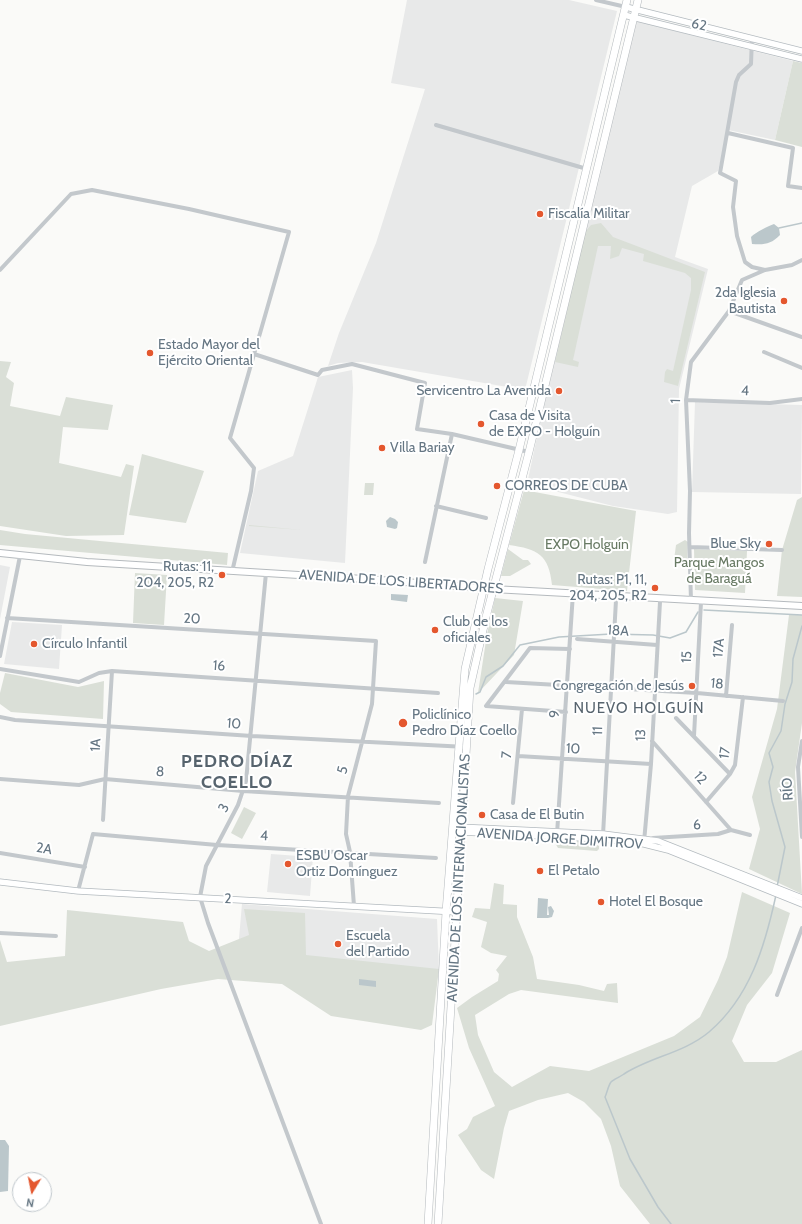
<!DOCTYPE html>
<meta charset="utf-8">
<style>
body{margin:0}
#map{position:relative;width:802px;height:1224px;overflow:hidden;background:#fafaf8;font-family:Cabin,sans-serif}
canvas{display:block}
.north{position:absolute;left:12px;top:1172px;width:40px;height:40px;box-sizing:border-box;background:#fff;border:1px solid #c1c8cd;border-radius:50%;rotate:190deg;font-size:11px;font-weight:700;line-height:16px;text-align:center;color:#657683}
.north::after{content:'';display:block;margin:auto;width:14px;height:18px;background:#e4572e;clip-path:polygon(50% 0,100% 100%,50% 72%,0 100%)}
</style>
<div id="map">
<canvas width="802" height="1224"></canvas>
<div class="north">N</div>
</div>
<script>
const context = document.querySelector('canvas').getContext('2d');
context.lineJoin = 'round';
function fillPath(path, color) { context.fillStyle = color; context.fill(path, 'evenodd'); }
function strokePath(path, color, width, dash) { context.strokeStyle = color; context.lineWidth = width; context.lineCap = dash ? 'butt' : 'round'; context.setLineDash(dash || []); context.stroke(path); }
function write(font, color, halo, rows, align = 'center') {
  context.font = font + ' Cabin,sans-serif'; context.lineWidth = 4; context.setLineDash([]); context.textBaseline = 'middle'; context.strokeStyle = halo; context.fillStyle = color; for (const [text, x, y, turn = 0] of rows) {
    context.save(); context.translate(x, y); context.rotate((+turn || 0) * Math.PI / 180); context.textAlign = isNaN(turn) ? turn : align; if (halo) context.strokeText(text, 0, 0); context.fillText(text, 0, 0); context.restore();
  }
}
fillPath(new Path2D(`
 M407 0H569L617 11 525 390 362 362 338 363 328 366 339 333 376 243 425 89 391 83Z
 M636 21 793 61 775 140 728 130 718 171 692 186 675 257 708 269 679 389 677 512 668 514 613 506 527 484 554 357Z
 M352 370 353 388 345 563 240 553 258 471 293 456 318 377Z
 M695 402 802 405 801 494 692 492Z
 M0 565 10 567 0 619Z
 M12 622 62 625 59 669 4 664Z
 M271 854 313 857 310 896 267 892Z
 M242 904 437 919 439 969 282 984 236 973Z`), '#e8e9e9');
fillPath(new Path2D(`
 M793 61 802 63V147L775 140Z
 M601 223 613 237 705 272 678 386 664 382 665 372 667 369 673 371 691 290V278L685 273 643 261 644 254 622 248 619 256 610 259 611 246H598L573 360 579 362 578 367 555 362 585 232 591 225Z
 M0 361 11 362 6 377 14 383 10 406 60 416 66 397 113 405 108 430 63 427 59 463 121 477 126 464 134 466 124 535 66 536 0 526Z
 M142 454 204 471 186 523 129 515Z
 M365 483H374L373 495H364Z
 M524 490 636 511 627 591 552 585C549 555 538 549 509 545Z
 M802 497V597L777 596 782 550 797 500Z
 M249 525 302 530 249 526Z
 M0 530 25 534 228 553 227 565 0 545Z
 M685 540 688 542 687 566 685 567 674 560 676 545Z
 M508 549 523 560H528L531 564 510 576H501Z
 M694 549 747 551 745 593 695 590Z
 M135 573 167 575 164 625 133 623Z
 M495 598 523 601 514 655 478 693 487 634Z
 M789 615H802V723L795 772 802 894 749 869 760 829 752 797 777 709Z
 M5 673 78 687 104 681 103 719 11 712 0 704V693Z
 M244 807 256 813 242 839 231 833Z
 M557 839 589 842 599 845V849L597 851 558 848 555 843Z
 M494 883 504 885 503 904 517 905V917L533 957 537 979 579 985 604 991 607 984 617 983 618 1003 521 990 509 994 475 1015 478 1035 494 1072 512 1087 550 1066 589 1071 674 1036 700 1017 718 980 727 957 742 892 790 913 772 973 747 1005 732 1041 744 1062H776L802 1050V1224H650L620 1186 611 1146 601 1119 584 1102 568 1093 538 1100 509 1111 504 1128 494 1179 481 1170 458 1135 467 1129 473 1117 495 1106 469 1048 457 1008 472 997 498 981 499 974 496 970 507 956 491 953 481 947 487 922 472 917 475 908 490 909Z
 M244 909 305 913 306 955 439 969 432 1025 421 1030 331 1016 282 984 218 979 161 989 0 1026V940L7 962 65 956 67 910 183 922 189 941 209 951 249 935Z`), '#dadfd7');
fillPath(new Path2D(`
 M774 224 779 228 780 235C771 244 765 245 752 244L751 237C756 232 768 226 774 224Z
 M390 517 395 519 398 522 397 528 395 529 387 527 386 521Z
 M391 594 408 595 407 602 391 600Z
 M538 898 548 899 547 915H549L548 907 551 906 554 911 552 917 548 918H537Z
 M359 979 376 981V987L359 985Z
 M0 1140H5L9 1146 8 1191 0 1192Z`), '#bbc7cb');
strokePath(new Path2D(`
 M779 228 802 223
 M704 610 802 615
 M476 694 480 692 486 677 503 666 520 645 559 637 611 634 653 635 670 638 686 632 698 612
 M777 887 785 847 772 801 769 782 773 767 769 753 781 731 785 704 792 682 793 659 802 626
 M671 1224 658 1207 630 1159 605 1097C607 1093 608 1086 611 1082 614 1079 620 1077 624 1074 650 1057 684 1053 709 1032 750 997 765 946 776 895`), '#bbc7cb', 1.5);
const secondary = new Path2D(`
 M626 7 802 51
 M624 15 802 59
 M458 827 603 834 658 841 802 898
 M453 828 462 832 602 839 644 844 668 850 802 904
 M0 882 78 891 457 912`);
const primary = new Path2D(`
 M0 553 87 562 380 580 493 589 802 606`);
const highway = new Path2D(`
 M428 1224 446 912 465 669 488 569 519 450 627 0
 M438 1224 470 688 486 617 529 452 638 0`);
strokePath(secondary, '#b3babf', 7);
strokePath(primary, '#b5babe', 8);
strokePath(highway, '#b4b9bd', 8);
strokePath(new Path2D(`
 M596 0 626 7
 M752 38 751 64 739 75 736 82 720 173 736 181 733 207 737 236 745 262 752 267 765 270
 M436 125 587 169
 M728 133 793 148 788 186 802 188
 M0 270 71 194 92 190 189 209 289 232 230 438 254 468 251 491 232 572
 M729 311 802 337
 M764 352 802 368
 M254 354 318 375 322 370 352 364 425 383 417 429 452 434 529 452
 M686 400 770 403 802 399
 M436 506 486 518
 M690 547 782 550
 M425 562 452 434
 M266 573 246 781 238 805 206 866 200 897 208 923 321 1224
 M691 601 689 533 690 491 686 400 691 362 729 311 742 280 765 270 792 265 802 260
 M7 618 376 641 372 704 348 796 346 834 350 852 354 906
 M577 639 657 645
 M0 656 20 556
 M0 669 79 682 99 673 112 671 438 693
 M506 682 697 693 783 701
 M726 696 732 625
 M486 706 530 648 570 649
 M486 706 566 712
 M0 717 15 720 252 736 467 747
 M676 718 730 774
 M694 736 701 602
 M652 741 731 830
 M802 741 798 767 802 837
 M518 756 651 764
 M0 779 79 785 105 779 243 791 439 803
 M706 802 730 774 735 765 743 697
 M513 803 522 709
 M103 820 112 671
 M557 834 573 593
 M603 835 616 600
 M653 838 718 834 731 830 750 835
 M644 842 651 764 660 602
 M0 853 85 867
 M78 891 93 834 217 845 436 858
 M0 933 56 936
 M777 995 802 928`), '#c3c8cc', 4);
strokePath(secondary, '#fff', 5.5);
strokePath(primary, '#fff', 6);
strokePath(highway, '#fff', 7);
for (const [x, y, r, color] of [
 [540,214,4,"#e4572e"],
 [784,301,4,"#e4572e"],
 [150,353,4,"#e4572e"],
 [559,391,4,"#e4572e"],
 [481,424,4,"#e4572e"],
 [382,448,4,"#e4572e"],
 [497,486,4,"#e4572e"],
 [769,544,4,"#e4572e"],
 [222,575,4,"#e4572e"],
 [655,588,4,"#e4572e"],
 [435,630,4,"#e4572e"],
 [34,644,4,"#e4572e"],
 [692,686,4,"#e4572e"],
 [403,723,5,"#e4572e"],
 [482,815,4,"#e4572e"],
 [288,864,4,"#e4572e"],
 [540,871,4,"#e4572e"],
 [601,902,4,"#e4572e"],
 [338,944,4,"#e4572e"]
]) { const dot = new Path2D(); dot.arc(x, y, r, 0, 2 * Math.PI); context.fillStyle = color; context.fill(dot); strokePath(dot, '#fff', 1.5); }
write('14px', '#657683', '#fff', [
 ["62",699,25,14],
 ["4",745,391,2],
 ["1",676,401,-88],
 ["AVENIDA DE LOS LIBERTADORES",401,582,4],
 ["20",192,619,3],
 ["18A",618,631,4],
 ["17A",719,648,-85],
 ["15",687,657,-87],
 ["16",219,666,4],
 ["18",717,684,5],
 ["9",555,714,-86],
 ["10",234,724,4],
 ["11",598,731,-87],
 ["13",641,735,-88],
 ["1A",96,745,-87],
 ["10",573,749,3],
 ["17",725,753,-81],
 ["7",507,755,-84],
 ["5",343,770,-76],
 ["8",160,772,5],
 ["12",700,778,49],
 ["RÍO",788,789,-93],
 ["3",224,808,-63],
 ["6",697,825,-4],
 ["4",264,836,3],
 ["AVENIDA JORGE DIMITROV",560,839,4],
 ["2A",44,849,9],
 ["AVENIDA DE LOS INTERNACIONALISTAS",459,878,-87],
 ["2",228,899,3]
]);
write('14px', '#657683', '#fff', [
 ["Fiscalía Militar",548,214],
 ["2da Iglesia",776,293,"right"],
 ["Bautista",776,309,"right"],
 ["Estado Mayor del",158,345],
 ["Ejército Oriental",158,361],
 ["Servicentro La Avenida",551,391,"right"],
 ["Casa de Visita",489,416],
 ["de EXPO - Holguín",489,432],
 ["Villa Bariay",390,448],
 ["CORREOS DE CUBA",505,486],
 ["Blue Sky",761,544,"right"],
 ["Rutas: 11,",214,567,"right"],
 ["204, 205, R2",214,583,"right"],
 ["Rutas: P1, 11,",647,580,"right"],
 ["204, 205, R2",647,596,"right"],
 ["Club de los",443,622],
 ["oficiales",443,638],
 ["Círculo Infantil",42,644],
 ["Congregación de Jesús",684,686,"right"],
 ["Policlínico",412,715],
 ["Pedro Díaz Coello",412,731],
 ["Casa de El Butin",490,815],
 ["ESBU Oscar",296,856],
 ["Ortiz Domínguez",296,872],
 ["El Petalo",548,871],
 ["Hotel El Bosque",609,902],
 ["Escuela",346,936],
 ["del Partido",346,952]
], 'left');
write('14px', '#687a64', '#fff', [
 ["EXPO Holguín",587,545],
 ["Parque Mangos",719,563],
 ["de Baraguá",719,579]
]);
context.letterSpacing = '1px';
write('15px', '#57646e', '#fff', [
 ["NUEVO HOLGUÍN",639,709]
]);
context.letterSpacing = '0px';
context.letterSpacing = '1px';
write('bold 18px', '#57646e', '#fff', [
 ["PEDRO DÍAZ",237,762],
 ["COELLO",237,783]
]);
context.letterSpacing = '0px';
</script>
